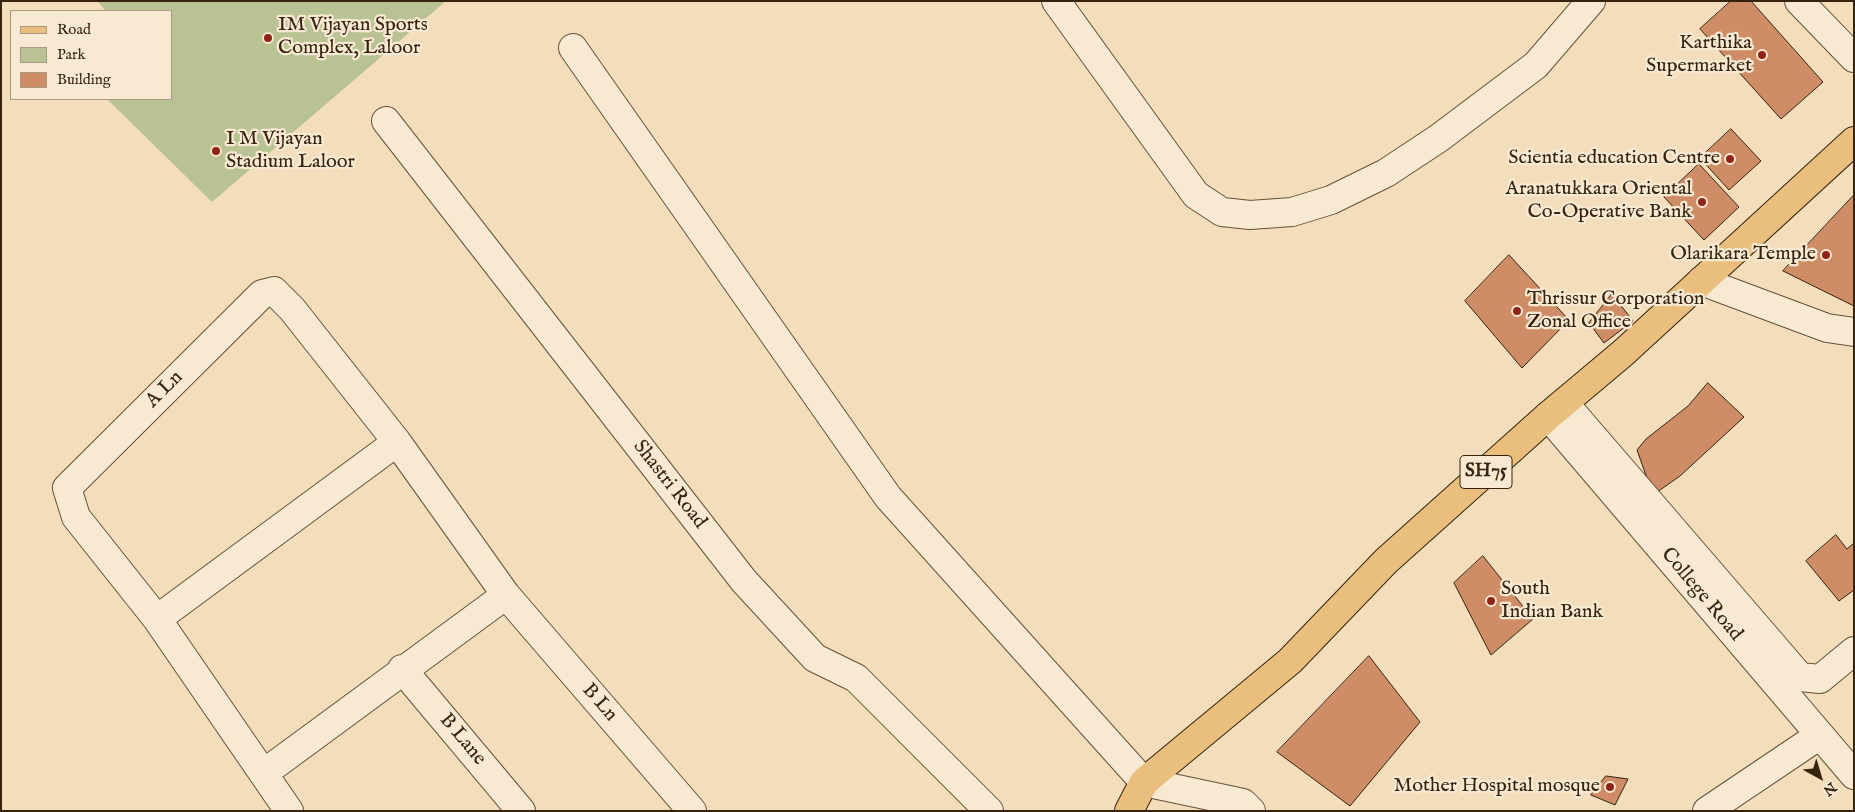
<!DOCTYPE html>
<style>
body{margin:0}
#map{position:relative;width:1855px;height:812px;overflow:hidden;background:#f3ddba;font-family:"IM FELL English",serif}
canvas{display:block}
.frame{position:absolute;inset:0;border:2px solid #35230e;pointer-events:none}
.legend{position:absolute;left:10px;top:10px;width:162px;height:90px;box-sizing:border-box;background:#f7e9d2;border:1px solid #a99a84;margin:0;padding:6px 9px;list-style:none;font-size:15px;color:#35230e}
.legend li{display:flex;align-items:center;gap:10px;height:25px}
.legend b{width:25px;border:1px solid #a99a84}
.north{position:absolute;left:1795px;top:752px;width:50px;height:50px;-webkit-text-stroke:4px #f7e9d2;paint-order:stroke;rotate:141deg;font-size:14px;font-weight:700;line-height:20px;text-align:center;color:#35230e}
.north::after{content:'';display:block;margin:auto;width:18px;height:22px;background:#35230e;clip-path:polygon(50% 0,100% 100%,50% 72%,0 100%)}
</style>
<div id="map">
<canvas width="1855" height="812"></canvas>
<div class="frame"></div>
<ul class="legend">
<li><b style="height:6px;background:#eabe7d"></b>Road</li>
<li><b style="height:14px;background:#b8c292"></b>Park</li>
<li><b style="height:14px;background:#ce8d66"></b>Building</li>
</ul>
<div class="north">N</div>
</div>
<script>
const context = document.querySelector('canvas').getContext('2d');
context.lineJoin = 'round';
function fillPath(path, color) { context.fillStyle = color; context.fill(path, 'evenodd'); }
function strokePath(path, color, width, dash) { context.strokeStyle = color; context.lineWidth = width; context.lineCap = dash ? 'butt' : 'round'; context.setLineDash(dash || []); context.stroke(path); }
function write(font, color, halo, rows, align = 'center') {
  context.font = font + ' "IM FELL English",serif'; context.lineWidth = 4.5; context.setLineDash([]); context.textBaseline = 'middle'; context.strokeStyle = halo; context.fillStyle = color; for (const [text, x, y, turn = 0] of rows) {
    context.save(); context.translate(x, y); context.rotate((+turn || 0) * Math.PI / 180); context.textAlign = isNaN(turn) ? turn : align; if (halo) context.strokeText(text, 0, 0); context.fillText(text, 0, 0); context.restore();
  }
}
fillPath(new Path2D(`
 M97 1H446L212 202 107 99H171V11H106Z`), '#b8c292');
const building = new Path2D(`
 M1731 1H1751L1823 82 1781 119 1700 29Z
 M1731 129 1761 161 1729 190 1700 158Z
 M1699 164 1739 207 1704 240 1664 197Z
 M1854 195V306L1783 271Z
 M1509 255 1569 320 1522 368 1465 301Z
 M1612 294 1633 321 1604 343 1589 323Z
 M1708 383 1744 417 1680 476 1653 495 1637 450 1646 439 1688 406Z
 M1836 535 1847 549 1854 543V590L1839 601 1806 561Z
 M1483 556 1533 619 1491 655 1454 583Z
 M1369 656 1420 722 1350 806 1277 752Z
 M1606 776 1628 779 1615 805 1591 795Z`);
fillPath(building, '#ce8d66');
strokePath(building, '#35230e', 1);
const minor = new Path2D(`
 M1056 1 1196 195 1222 212 1250 215 1292 212 1331 200 1386 173 1439 138 1536 65 1591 1
 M1799 1 1854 58
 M573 48 888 497 1144 782 1243 803 1251 811
 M386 121 744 581 815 658 856 678 989 811
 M1564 403 1800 677 1820 679 1854 651
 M1548 416 1854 775
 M157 619 397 442
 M402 669 521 811
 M264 773 506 595
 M289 811 157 619 76 517 67 488 262 294 274 291 292 309 397 442 506 595 692 811
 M1707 811 1820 735`);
const tertiary = new Path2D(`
 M1701 281 1827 328 1854 332`);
const primary = new Path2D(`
 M1129 811 1144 782 1290 661 1386 561 1548 416 1623 353 1854 141`);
strokePath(minor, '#645239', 30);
strokePath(tertiary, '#645239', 30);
strokePath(primary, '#35230e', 30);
strokePath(minor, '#f7e9d2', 28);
strokePath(tertiary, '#f7e9d2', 28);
strokePath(primary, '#eabe7d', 28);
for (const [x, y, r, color] of [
 [268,38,5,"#8f2418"],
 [1762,55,5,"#8f2418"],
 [216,151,5,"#8f2418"],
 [1730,159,5,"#8f2418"],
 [1702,202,5,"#8f2418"],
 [1826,255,5,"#8f2418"],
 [1517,311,5,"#8f2418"],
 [1491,601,5,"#8f2418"],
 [1610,787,5,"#8f2418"]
]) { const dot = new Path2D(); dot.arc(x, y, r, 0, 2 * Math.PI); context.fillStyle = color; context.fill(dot); strokePath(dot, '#f7e9d2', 2); }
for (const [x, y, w] of [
 [1486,472,52]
]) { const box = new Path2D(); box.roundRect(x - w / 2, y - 16.5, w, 33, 4); context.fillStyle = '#f7e9d2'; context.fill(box); strokePath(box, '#35230e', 1); }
write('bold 19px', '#35230e', null, [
 ["SH75",1486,472]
]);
write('20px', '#35230e', '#f7e9d2', [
 ["IM Vijayan Sports",278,26,"left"],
 ["Complex, Laloor",278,49,"left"],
 ["Karthika",1752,44],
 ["Supermarket",1752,67],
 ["I M Vijayan",226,140,"left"],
 ["Stadium Laloor",226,163,"left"],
 ["Scientia education Centre",1720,159],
 ["Aranatukkara Oriental",1692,190],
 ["Co-Operative Bank",1692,213],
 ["Olarikara Temple",1816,255],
 ["Thrissur Corporation",1527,300,"left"],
 ["Zonal Office",1527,323,"left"],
 ["South",1501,590,"left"],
 ["Indian Bank",1501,613,"left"],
 ["Mother Hospital mosque",1600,787]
], 'right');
write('20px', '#35230e', '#f7e9d2', [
 ["A Ln",165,390,-45],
 ["Shastri Road",669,485,52],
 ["College Road",1701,595,50],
 ["B Ln",599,703,49],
 ["B Lane",462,740,50]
]);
</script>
